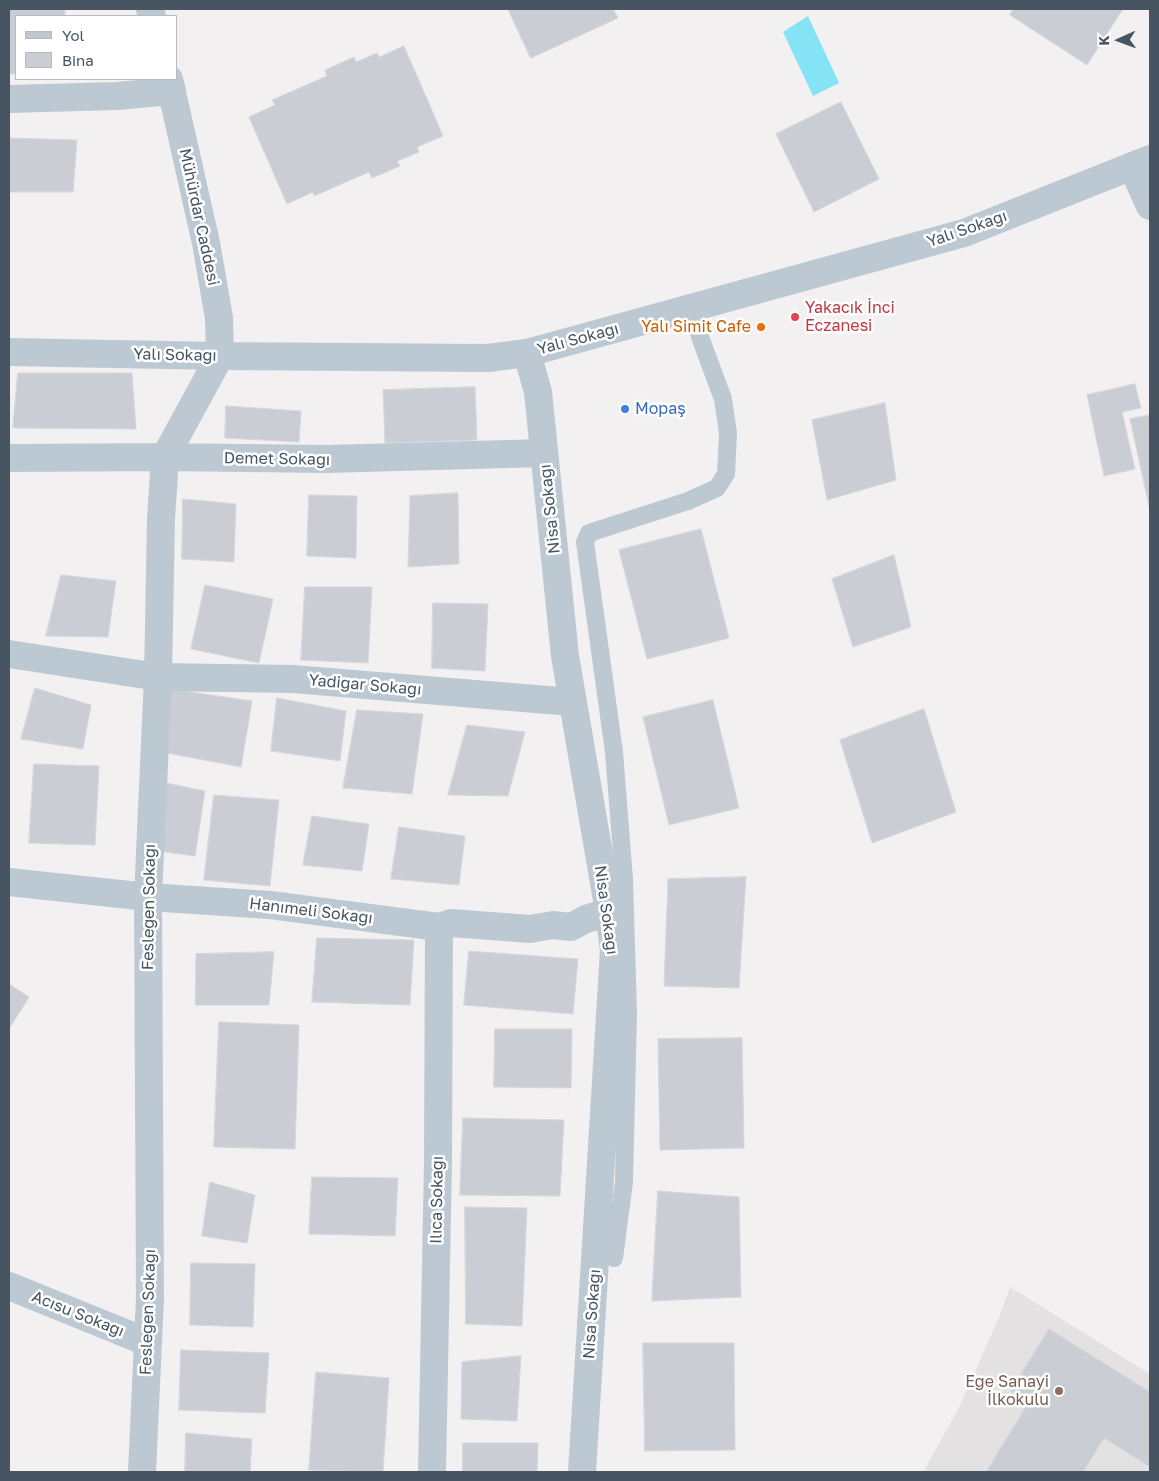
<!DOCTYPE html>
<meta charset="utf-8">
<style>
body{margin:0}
#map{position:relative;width:1159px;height:1481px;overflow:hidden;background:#f3f0f1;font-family:"Golos Text",sans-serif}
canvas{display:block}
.frame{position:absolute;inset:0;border:10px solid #465561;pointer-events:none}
.legend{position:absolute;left:15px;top:15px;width:162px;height:65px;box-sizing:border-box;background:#fff;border:1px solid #b5bbc0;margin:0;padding:6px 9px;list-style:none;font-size:15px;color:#465561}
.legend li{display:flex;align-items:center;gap:10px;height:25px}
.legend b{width:25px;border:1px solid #b5bbc0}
.north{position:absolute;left:1094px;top:15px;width:50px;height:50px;-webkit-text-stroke:4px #fff;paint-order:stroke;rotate:268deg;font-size:14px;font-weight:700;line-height:20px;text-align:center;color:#465561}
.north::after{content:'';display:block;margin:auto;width:18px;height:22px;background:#465561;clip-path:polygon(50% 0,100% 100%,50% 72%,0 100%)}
</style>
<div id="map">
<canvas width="1159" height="1481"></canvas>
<div class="frame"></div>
<ul class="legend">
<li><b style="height:6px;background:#bdc9d2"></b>Yol</li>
<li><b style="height:14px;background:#caced4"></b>Bina</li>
</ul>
<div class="north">K</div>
</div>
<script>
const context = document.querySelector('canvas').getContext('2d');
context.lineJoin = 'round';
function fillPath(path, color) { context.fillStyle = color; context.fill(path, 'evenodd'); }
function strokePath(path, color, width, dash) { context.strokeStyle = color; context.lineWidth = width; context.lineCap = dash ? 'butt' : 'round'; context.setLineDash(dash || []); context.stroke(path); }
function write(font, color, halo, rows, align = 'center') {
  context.font = font + ' "Golos Text",sans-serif'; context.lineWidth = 5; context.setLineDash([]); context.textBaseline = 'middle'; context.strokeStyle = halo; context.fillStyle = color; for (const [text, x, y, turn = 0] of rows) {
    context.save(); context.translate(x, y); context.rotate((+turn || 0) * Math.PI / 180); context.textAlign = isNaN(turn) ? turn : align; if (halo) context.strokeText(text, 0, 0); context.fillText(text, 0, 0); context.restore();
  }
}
fillPath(new Path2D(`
 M1010 1287 1150 1374V1472H923L959 1408 1000 1315Z`), '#e4e1e3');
fillPath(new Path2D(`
 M808 16 839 83 813 96 783 32Z`), '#84e4f6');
const building = new Path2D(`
 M9 9H65V16H16V74H9Z
 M508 9H613L618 18 531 58Z
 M1014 9H1123L1087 65 1010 15Z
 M404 46 443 136 417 147 419 152 397 161 400 166 372 178 369 172 314 196 313 192 287 204 249 117 275 105 272 100 327 76 325 70 354 57 356 62 377 53 379 57Z
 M841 102 879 179 814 212 776 134Z
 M9 138 77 140 73 192H9Z
 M18 373H132L136 429 13 428Z
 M1135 384 1141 408 1122 412 1135 469 1104 476 1087 395Z
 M475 387 477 440 385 443 383 390Z
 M885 403 896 480 827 500 812 420Z
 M226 406 301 411 299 442 225 438Z
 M1150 415V511L1130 419Z
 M458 493 459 564 408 567 410 496Z
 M309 495 357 496 356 558 307 556Z
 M183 499 236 504 234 562 182 559Z
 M701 529 729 638 647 659 619 550Z
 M894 555 911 627 853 647 832 579Z
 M61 575 116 581 108 637 46 636Z
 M205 585 273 599 259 663 191 649Z
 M305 587H372L368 663 301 660Z
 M433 603 488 604 485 671 432 668Z
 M35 688 91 705 83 749 21 739Z
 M170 689 252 701 241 767 162 752Z
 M277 698 346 711 340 761 271 751Z
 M713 700 739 808 669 825 643 717Z
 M924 709 956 812 872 843 840 740Z
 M357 710 423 714 412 794 343 788Z
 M467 725 525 732 508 796 448 795Z
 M34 764 99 766 95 845 29 843Z
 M157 781 205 791 195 856 151 850Z
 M214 795 279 800 270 886 204 880Z
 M312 816 369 824 362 871 303 865Z
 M399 827 465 836 459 885 391 879Z
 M746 877 739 988 664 986 668 879Z
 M317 938 414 940 410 1005 312 1002Z
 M469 951 578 959 573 1014 464 1005Z
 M274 952 269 1005H195L196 954Z
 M9 984 29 997 9 1029Z
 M219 1022 299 1025 295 1149 214 1147Z
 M495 1029H572L571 1088 494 1087Z
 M742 1038 744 1148 660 1150 658 1039Z
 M463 1118 564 1120 560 1196 460 1195Z
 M312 1177 398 1178 395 1236 309 1234Z
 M210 1182 255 1195 247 1243 202 1236Z
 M658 1191 739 1197 741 1297 652 1301Z
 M465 1207 527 1208 522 1326 466 1324Z
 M191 1263 255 1264 253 1327 190 1325Z
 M1049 1329 1150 1392V1467L1104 1438 1083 1472H986L1029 1402 1011 1391Z
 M643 1343H734L735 1450 645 1451Z
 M181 1350 269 1353 265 1413 179 1410Z
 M521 1356 517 1421 461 1419 462 1362Z
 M316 1372 389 1378 383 1472 309 1470Z
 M186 1433 252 1439 250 1472H185Z
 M463 1443H538L537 1472H463Z`);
fillPath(building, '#caced4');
strokePath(building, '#d4d7dd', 1);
strokePath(new Path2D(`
 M614 1258 624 1182 628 1013 624 879 614 752 585 542 589 533 688 501 717 488 726 474 728 433 723 399 700 337 693 307`), '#bdc9d2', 18);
strokePath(new Path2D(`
 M9 99 117 96 172 91
 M1132 166 1150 206
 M527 353 538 392 565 656 609 912 614 950 582 1472
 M9 458 165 457 327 459 544 453
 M9 654 158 677 293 679 572 702
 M9 882 148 897 270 905 439 927 451 923 530 929 553 925 571 927 586 919 609 912
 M9 1286 147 1342
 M142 1472 150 1298 148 897 158 677 161 519 165 457 220 356
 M432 1472 438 1161 439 927`), '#bdc9d2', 28);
strokePath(new Path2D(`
 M150 9 152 16
 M169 79 206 243 219 318 220 356
 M9 352 220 356 488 358 527 353 964 233 1150 159`), '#bdc9d2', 28);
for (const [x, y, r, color] of [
 [795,317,5,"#e0444e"],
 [761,327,5,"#e8710a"],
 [625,409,5,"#3f7fe0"],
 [1059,1391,5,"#8d6e63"]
]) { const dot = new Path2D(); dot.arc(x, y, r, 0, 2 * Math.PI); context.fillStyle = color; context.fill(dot); strokePath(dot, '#fff', 2); }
write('16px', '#465561', '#fff', [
 ["Mühürdar Caddesi",199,217,78],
 ["Yalı Sokağı",967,229,-19],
 ["Yalı Sokağı",578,339,-15],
 ["Yalı Sokağı",175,355,1],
 ["Demet Sokağı",277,459,1],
 ["Nisa Sokağı",550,509,-96],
 ["Yadigar Sokağı",365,685,5],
 ["Fesleğen Sokağı",149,907,-89],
 ["Nisa Sokağı",606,910,82],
 ["Hanımeli Sokağı",311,911,7],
 ["Ilıca Sokağı",437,1200,-89],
 ["Fesleğen Sokağı",148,1312,-88],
 ["Acısu Sokağı",78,1314,22],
 ["Nisa Sokağı",592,1314,-86]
]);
write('16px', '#be3a42', '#fff', [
 ["Yakacık İnci",805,308],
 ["Eczanesi",805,326]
], 'left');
write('16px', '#c56008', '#fff', [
 ["Yalı Simit Cafe",751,327]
], 'right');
write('16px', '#366cbe', '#fff', [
 ["Mopaş",635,409]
], 'left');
write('16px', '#785e54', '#fff', [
 ["Eğe Sanayi",1049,1382],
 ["İlkokulu",1049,1400]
], 'right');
</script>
